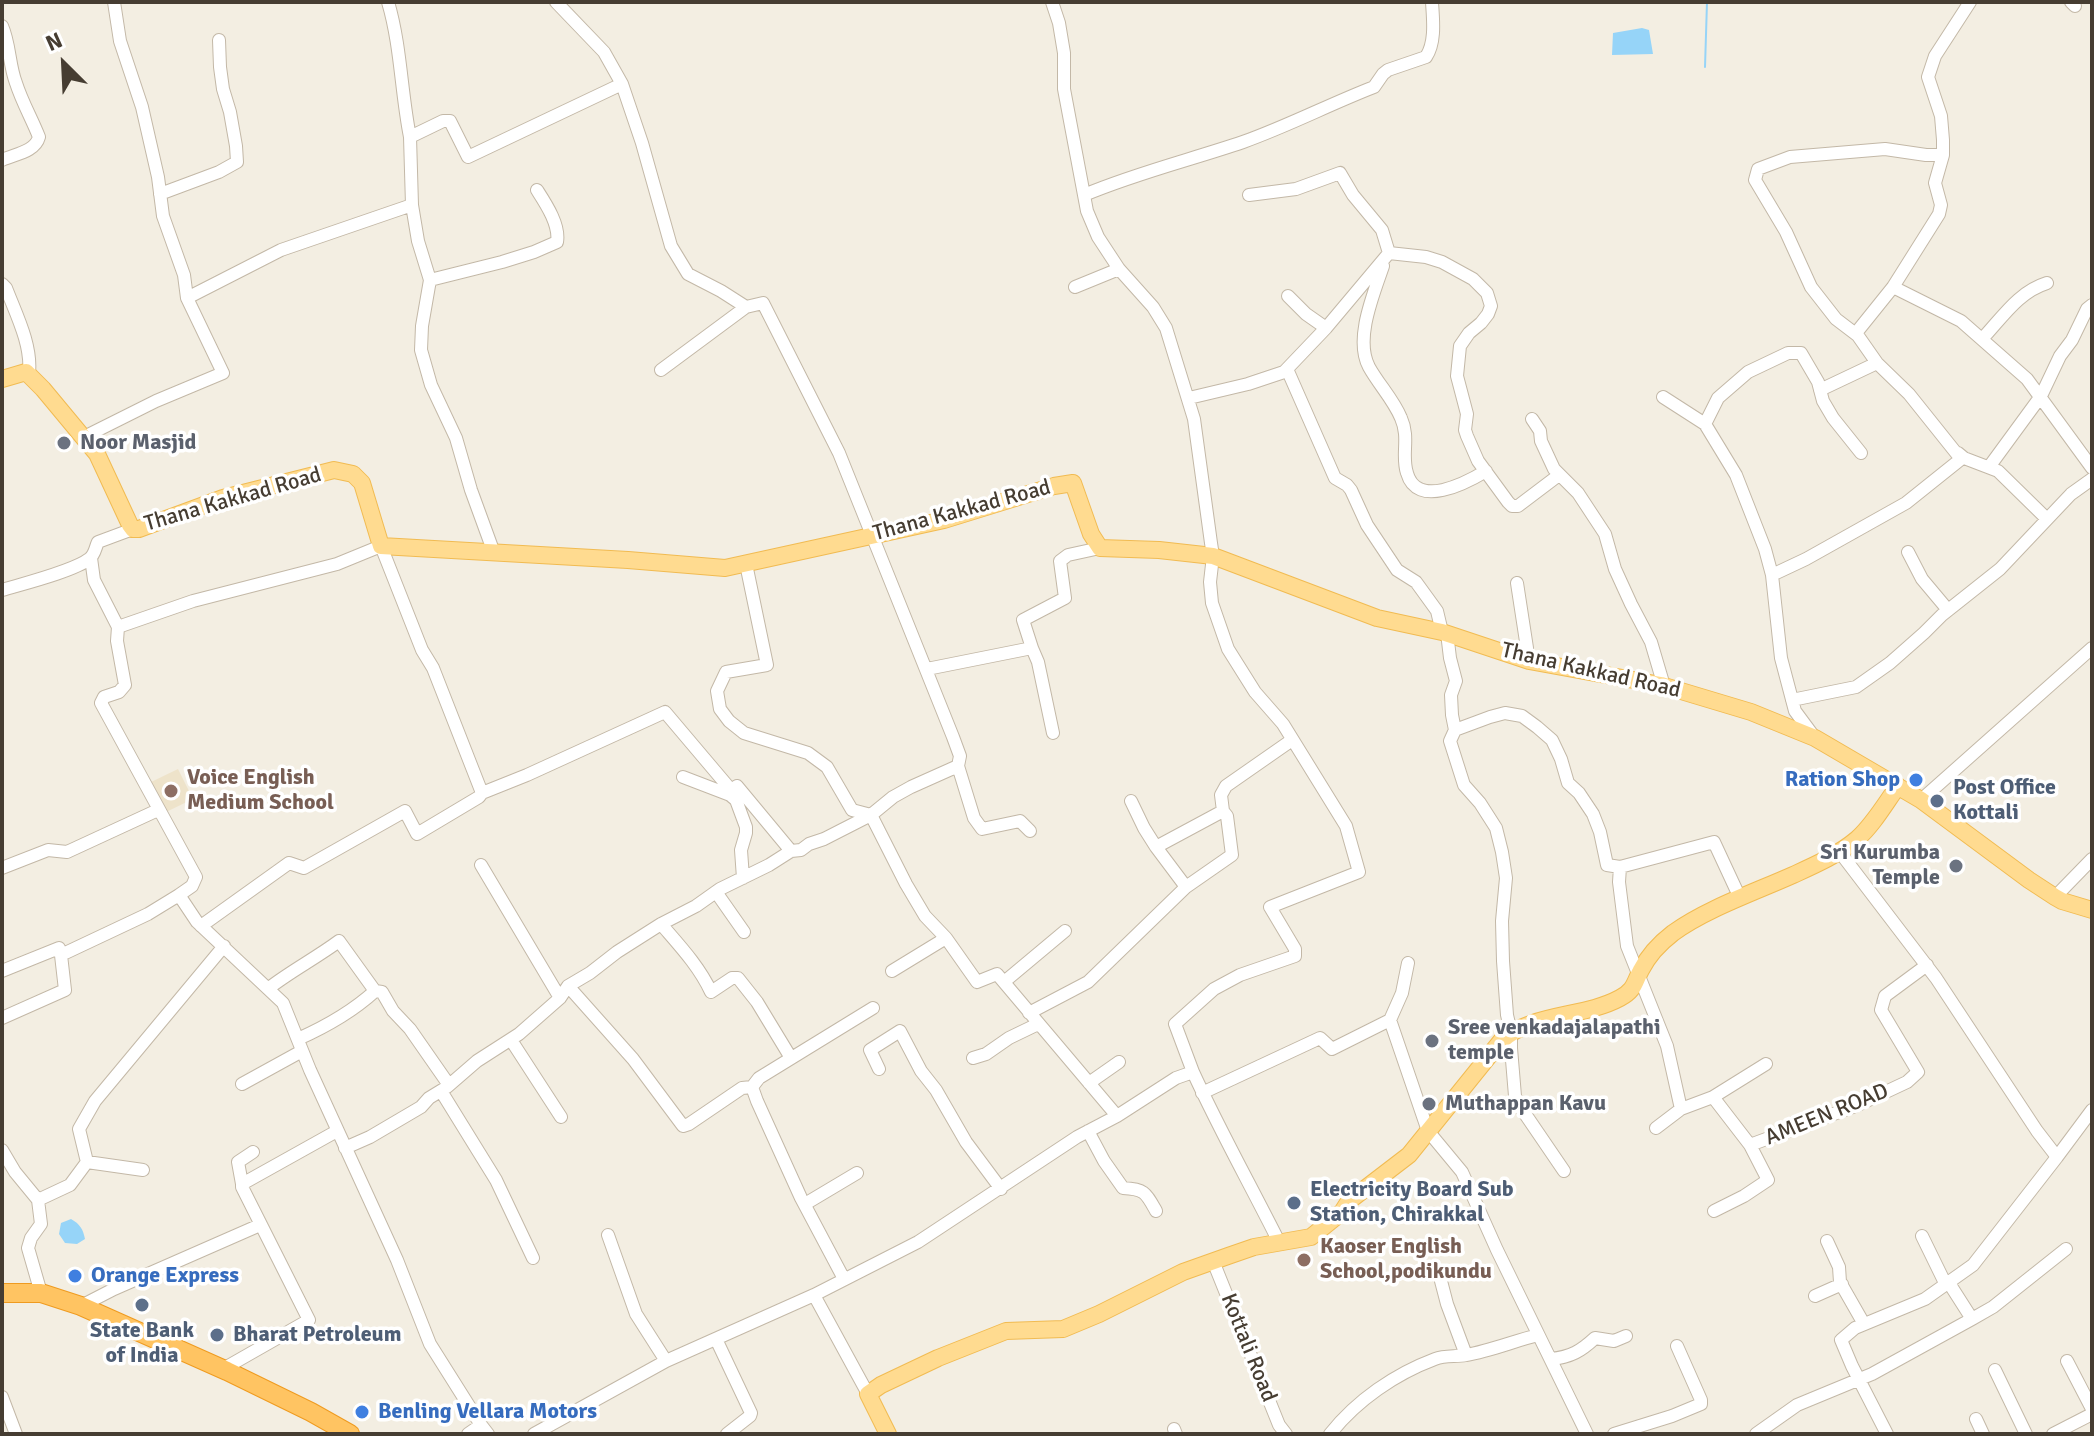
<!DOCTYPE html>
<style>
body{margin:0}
#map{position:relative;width:2094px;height:1436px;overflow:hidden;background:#f3eee2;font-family:Signika,sans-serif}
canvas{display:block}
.frame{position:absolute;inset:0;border:4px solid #463d32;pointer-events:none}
.north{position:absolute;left:24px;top:24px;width:80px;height:80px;-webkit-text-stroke:6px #fff;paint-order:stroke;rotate:336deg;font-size:22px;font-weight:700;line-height:32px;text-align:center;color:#463d32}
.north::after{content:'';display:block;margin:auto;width:28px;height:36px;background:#463d32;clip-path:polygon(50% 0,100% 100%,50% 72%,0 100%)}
</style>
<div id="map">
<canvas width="2094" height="1436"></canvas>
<div class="frame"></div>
<div class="north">N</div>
</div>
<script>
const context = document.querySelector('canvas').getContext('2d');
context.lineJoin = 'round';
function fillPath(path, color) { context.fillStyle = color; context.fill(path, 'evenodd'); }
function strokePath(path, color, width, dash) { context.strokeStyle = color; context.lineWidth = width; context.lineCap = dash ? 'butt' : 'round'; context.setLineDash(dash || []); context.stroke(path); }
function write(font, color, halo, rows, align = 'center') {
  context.font = font + ' Signika,sans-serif'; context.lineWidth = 7; context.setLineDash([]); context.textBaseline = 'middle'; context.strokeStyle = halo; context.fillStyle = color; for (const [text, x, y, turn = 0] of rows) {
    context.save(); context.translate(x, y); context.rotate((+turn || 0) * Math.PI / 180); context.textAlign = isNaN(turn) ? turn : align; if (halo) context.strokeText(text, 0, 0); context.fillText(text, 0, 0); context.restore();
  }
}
fillPath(new Path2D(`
 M178 769 193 799 164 813 149 783Z`), '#eee3ca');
fillPath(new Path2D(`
 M1642 28 1649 30 1653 54 1612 55 1613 33Z
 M71 1219C80 1224 83 1229 85 1239L77 1244 65 1243 59 1234 61 1223Z`), '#96d4f8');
strokePath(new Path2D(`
 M1705 67 1707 2`), '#96d4f8', 2);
const minor = new Path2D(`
 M114 2 120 41 142 107 158 177 163 216 184 275 187 298
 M388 2C401 46 401 92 410 137
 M556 2 604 52 622 84 642 143 671 246 688 274 721 291 746 307
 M1052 2 1059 23 1064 53V89L1087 211 1098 237 1119 269 1153 307 1166 328 1194 419 1211 543 1213 556 1210 582 1212 603 1228 649 1255 692 1283 724 1346 826 1359 872 1270 907 1295 949V956L1240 975 1214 989 1175 1024 1193 1072
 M2071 2 2075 6
 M2 26C10 44 9 65 16 83 22 102 32 119 39 137 35 152 15 154 2 160
 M160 194 219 172 237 162 236 146 230 112 223 89 220 67 219 40
 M1084 195C1136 173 1190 160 1243 142 1288 126 1330 104 1374 87L1383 74 1388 70 1426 57C1436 42 1433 19 1432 2
 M412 205 418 241 430 280 422 326 421 350 431 385 456 438 471 490 494 553
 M1389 253 1426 257 1442 262 1473 279 1487 293 1491 306 1488 314 1481 323 1469 333 1460 346 1457 376 1467 414 1465 430 1467 436 1478 461 1508 502 1512 506H1518L1559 475
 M1383 266C1374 293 1354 339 1369 367 1379 385 1393 399 1401 418 1410 438 1401 455 1407 473 1417 509 1466 483 1486 471
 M430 280 502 262 534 252 557 242C560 225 546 204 537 190
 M2 284 6 288C16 314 32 345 29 373
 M1075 287 1119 269
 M1893 287 1961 321 2027 379 2092 468
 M1288 296 1306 314 1326 328
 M1857 335 1836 319 1811 287 1786 232 1755 180 1758 169 1790 157 1885 149 1926 155H1943
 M1982 339C2002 318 2018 292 2047 283
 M1287 369 1335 478 1347 485 1351 490 1367 525 1397 570 1416 582 1437 611 1442 632
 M1820 390 1877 363
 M1663 397 1705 424
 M1189 398 1248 384 1284 372 1326 328 1389 253 1382 230 1353 195 1340 173 1296 189 1249 195
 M1532 419 1540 431 1541 441 1554 469 1578 493 1605 534 1615 569 1631 604 1651 642 1664 686
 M84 437 156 401 223 373 187 298 281 250 412 205 410 137 443 121H450L468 157 622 84
 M1958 453 1964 458 1998 471 2047 519
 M1989 467 2041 396 2060 356 2072 340 2087 309 2092 305
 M1908 552 1922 579 1948 610
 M91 558 94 580 118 627 117 641 125 685 119 692 104 697 101 703 196 877 192 886 179 895 197 922 283 1003 310 1070 397 1260 430 1344 481 1425
 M746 564 767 665 726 672 717 691 720 709 729 721 744 733 808 753 827 767 852 810 871 815 906 884 925 916 946 938
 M1772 575 1765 549 1736 475 1705 424 1718 398 1748 372 1788 353H1801L1818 382 1823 401 1833 418 1861 453
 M1517 583 1527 648 1525 659
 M2 590C22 584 74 571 89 559 95 555 95 548 98 542L133 529
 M118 627 193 601 337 564 381 546 422 650 433 668 482 793
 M1447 633 1450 658 1456 681 1451 695 1452 715 1455 730 1450 741 1464 785 1480 803 1496 828 1502 852 1506 878 1502 921 1503 961 1507 1015 1511 1032V1048L1515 1096 1519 1105 1564 1171
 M1032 648 1038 662 1053 733
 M927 669 1032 648 1023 620 1065 598 1060 561 1068 555 1100 548
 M1792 700 1856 687 1890 663 1924 633 1942 615 2000 569 2071 494 2092 479
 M1455 730 1490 717 1505 713 1522 716 1537 727 1552 740 1561 759 1568 783 1579 793 1593 814 1600 832 1607 865 1620 867 1714 842 1740 898
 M1815 738 1795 711 1781 658 1772 575 1806 559 1906 503 1961 459 1909 394 1877 363 1856 333 1893 287 1939 214 1941 205 1935 183 1943 155V140L1941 116 1928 77 1935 56 1970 2
 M958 766 974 818 982 829 1020 821 1030 831
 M683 777 730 795 736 800 746 827V833L741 850 743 878
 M1921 800 2092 648
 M1131 801 1144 828 1156 847
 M1839 851 1936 978 2037 1131 2057 1157 1973 1265 1925 1299 1855 1328 1841 1340 1852 1366 1887 1434
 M481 865 560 998
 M1620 867 1619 882 1627 946 1667 1046 1681 1109 1713 1097 1766 1064
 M2 868 48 850 67 852 158 810
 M1186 887 1232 855 1227 816 1223 811
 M716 892 744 932
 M2055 897 2092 859
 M661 924C679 945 699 966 711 992L732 978H738L757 1002 791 1058
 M201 926 289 863 304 868 405 811 417 834 479 797 482 793 527 775 665 712 731 790 737 786 791 851
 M2 971 59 948 61 955
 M892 971 946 938 977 982 997 974 1117 1116
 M1004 982 1065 931
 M568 986 633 1059 683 1126 689 1124 742 1088 752 1087
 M269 988C291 971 316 958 339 941L375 991C352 1012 325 1027 298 1039
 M375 991 382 992 393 1011 410 1029 449 1085
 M1029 1013 1088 982 1186 887 1156 847 1223 811 1221 795 1226 786 1292 740
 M2 1018 65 990 61 955 148 914 179 895
 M1390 1020 1428 1131 1462 1172 1497 1250 1587 1434
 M511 1040 561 1117
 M973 1058 986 1054 1009 1038 1038 1024
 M879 1069 870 1050 900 1031 921 1071 936 1090 966 1142 1001 1189
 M1089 1083 1119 1062
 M242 1084 302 1051
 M441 1091 496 1180 533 1258
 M1202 1093 1320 1038 1332 1049 1390 1020 1402 993 1408 963
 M1713 1097 1750 1145 1858 1105 1907 1082 1918 1072 1881 1010 1885 996 1927 965
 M1656 1128 1681 1109
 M1088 1131 1104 1161 1123 1188C1145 1189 1146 1193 1156 1211
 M345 1148 370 1137 421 1107 429 1098 447 1087 477 1061 519 1034 560 998 568 986 590 973 617 952 661 924 696 906 720 889 769 865 791 851 801 850 809 844 824 839 871 815 893 797 911 787 958 766 960 756 953 737 839 453 763 303 746 307 661 370
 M2 1150 15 1172 38 1200 41 1224 31 1238 28 1248 41 1293
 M2057 1157 2092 1110
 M87 1162 143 1170
 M242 1184 238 1162 253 1152
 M38 1200 70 1185 87 1162 79 1129 95 1101 224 946
 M805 1204 857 1173
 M1714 1211 1744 1196 1768 1180 1750 1145
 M608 1235 636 1314 666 1361
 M1922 1236 1946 1285
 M1827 1241 1839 1267 1840 1282 1864 1324
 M1213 1261 1279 1425 1286 1434
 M844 1279 801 1198 757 1101 752 1087 759 1078 873 1008
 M1441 1281 1447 1304 1466 1355
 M1949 1283 1972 1319
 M814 1295 868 1394
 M1815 1296 1842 1284
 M81 1306 114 1289 260 1225
 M716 1339 751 1413 750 1416 727 1434
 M1551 1359C1571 1357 1581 1351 1595 1338L1614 1341 1626 1336
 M2067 1361 2092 1409
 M223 1369 309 1320 242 1187V1184L337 1131
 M1995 1370 2026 1434
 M2 1397 16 1434
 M1976 1419 1983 1434
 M1174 1429 1176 1434
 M468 1434 481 1425 488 1434
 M534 1434 666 1361 814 1295 918 1242 1077 1137 1117 1116 1176 1078 1193 1072C1220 1131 1251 1186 1280 1244
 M1330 1434C1357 1400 1395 1374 1435 1359 1445 1355 1456 1357 1466 1355 1490 1351 1514 1341 1538 1335
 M1614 1434 1672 1416 1701 1404V1400L1677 1346
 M1756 1434 1797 1405 1872 1374 1972 1319 1993 1307 2066 1249
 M2053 1434 2092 1414`);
const major = new Path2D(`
 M2 379 26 372 43 389 97 454 130 525 133 529H139L223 498 334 470 353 474 362 483 381 546 628 560 725 568 944 520 1054 486 1073 483 1091 534 1100 548 1159 550 1213 556 1377 618 1442 632 1529 661 1661 685 1751 712 1815 738 1921 800 2029 880 2055 897 2062 901 2092 910
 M888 1434 868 1394 881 1385 938 1358 1006 1331 1063 1329 1099 1314 1183 1272 1228 1256 1254 1247 1311 1237 1342 1212 1349 1201 1409 1155 1501 1041C1533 1012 1583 1018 1620 998 1635 990 1634 983 1641 970 1648 956 1660 943 1673 933 1706 909 1755 892 1793 875 1815 865 1838 855 1857 839 1873 825 1885 804 1898 786`);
const highway = new Path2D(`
 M2 1293H41L81 1306 227 1371 311 1412 350 1434`);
strokePath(minor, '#c3b8a7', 14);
strokePath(major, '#f1bb52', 18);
strokePath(highway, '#ef9b20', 20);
strokePath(minor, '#fff', 12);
strokePath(major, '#ffdb90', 16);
strokePath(highway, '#ffc462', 18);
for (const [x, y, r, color] of [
 [64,443,8,"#6b7280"],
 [1916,780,8,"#3f7fe0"],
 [171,791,8,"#8d6e63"],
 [1937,801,8,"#5c6f8a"],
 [1956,866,8,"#6b7280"],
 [1432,1041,8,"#6b7280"],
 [1429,1104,8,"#6b7280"],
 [1294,1203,8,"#5c6f8a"],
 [1304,1260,8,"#8d6e63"],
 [75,1276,8,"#3f7fe0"],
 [142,1305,8,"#5c6f8a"],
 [217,1335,8,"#5c6f8a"],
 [362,1412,8,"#3f7fe0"]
]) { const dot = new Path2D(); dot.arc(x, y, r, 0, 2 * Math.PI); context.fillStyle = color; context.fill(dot); strokePath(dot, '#fff', 3); }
write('bold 22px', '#5b616d', '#fff', [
 ["Noor Masjid",80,443],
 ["Sri Kurumba",1940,853,"right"],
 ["Temple",1940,878,"right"],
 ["Sree venkadajalapathi",1448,1028],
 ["temple",1448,1053],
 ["Muthappan Kavu",1445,1104]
], 'left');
write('22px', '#463d32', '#fff', [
 ["Thana Kakkad Road",233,500,-16],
 ["Thana Kakkad Road",962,511,-15],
 ["Thana Kakkad Road",1591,671,13],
 ["AMEEN ROAD",1827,1115,-22],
 ["Kottali Road",1248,1348,68]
]);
write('bold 22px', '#785e54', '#fff', [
 ["Voice English",187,778],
 ["Medium School",187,803],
 ["Kaoser English",1320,1247],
 ["School,podikundu",1320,1272]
], 'left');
write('bold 22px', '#366cbe', '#fff', [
 ["Ration Shop",1900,780,"right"],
 ["Orange Express",91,1276],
 ["Benling Vellara Motors",378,1412]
], 'left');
write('bold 22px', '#4e5e75', '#fff', [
 ["Post Office",1953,788],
 ["Kottali",1953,813],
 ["Electricity Board Sub",1310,1190],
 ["Station, Chirakkal",1310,1215],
 ["State Bank",142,1331,"center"],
 ["of India",142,1356,"center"],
 ["Bharat Petroleum",233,1335]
], 'left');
</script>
